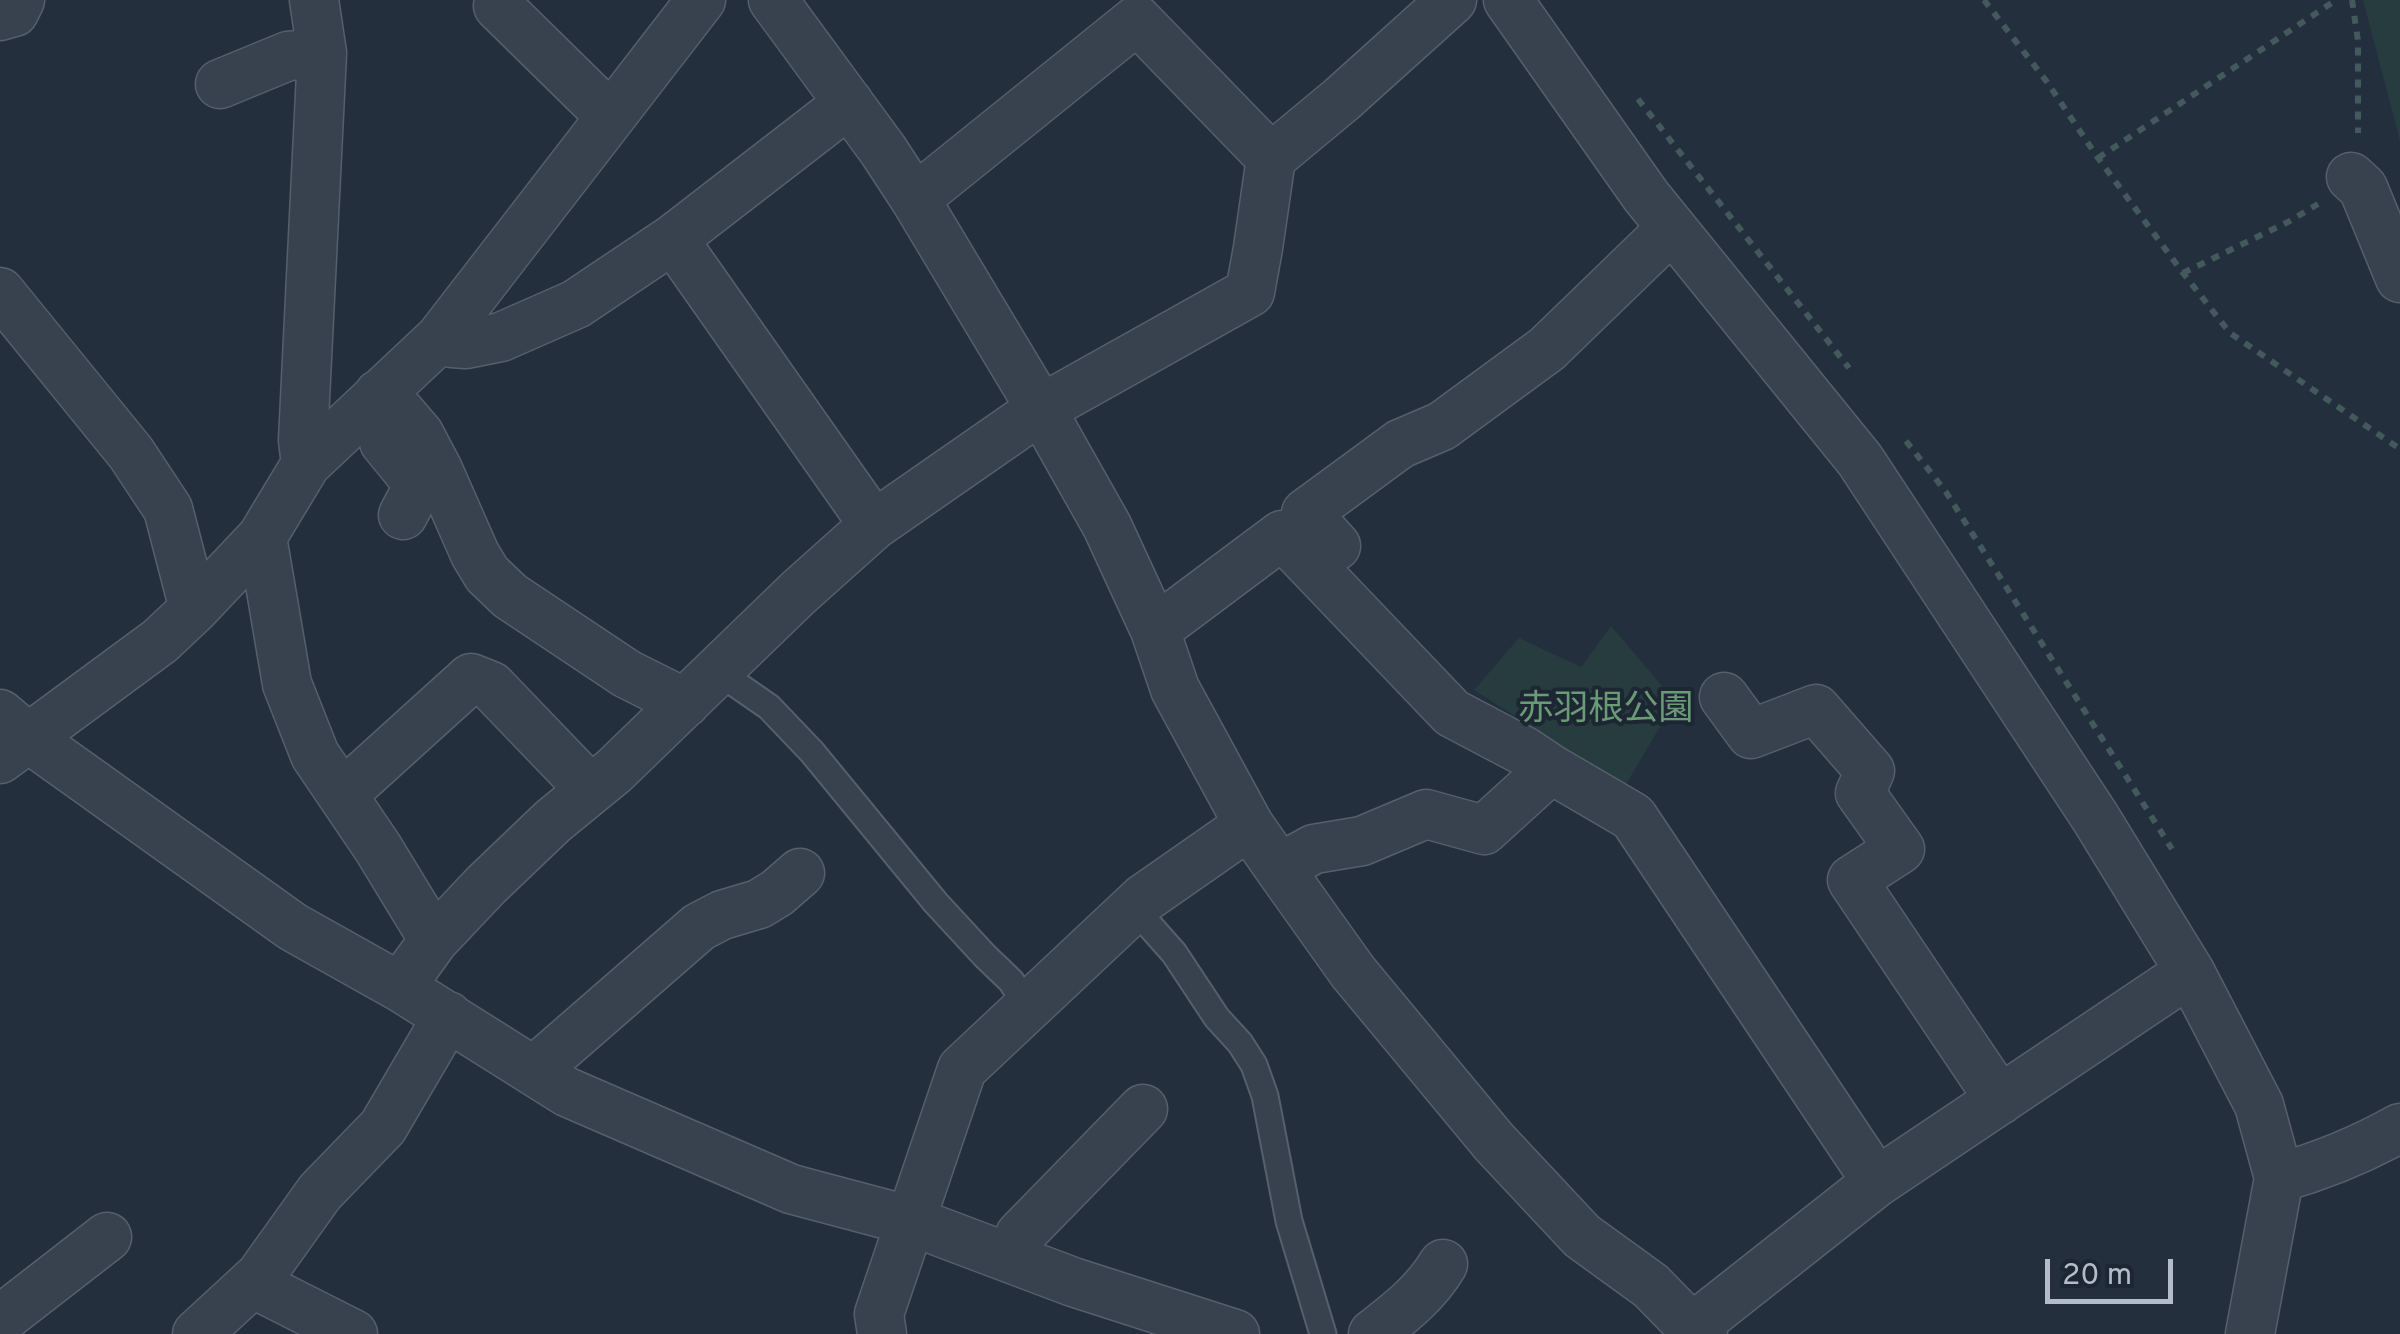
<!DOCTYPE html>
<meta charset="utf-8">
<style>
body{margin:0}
#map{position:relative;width:2400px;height:1334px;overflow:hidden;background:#242f3e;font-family:Overpass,sans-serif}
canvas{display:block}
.scale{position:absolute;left:2045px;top:1259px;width:128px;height:45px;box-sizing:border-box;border:5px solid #b4bcc9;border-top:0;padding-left:12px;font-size:30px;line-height:35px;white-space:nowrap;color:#b4bcc9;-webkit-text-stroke:8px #1d2633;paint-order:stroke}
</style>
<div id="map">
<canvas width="2400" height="1334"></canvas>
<div class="scale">20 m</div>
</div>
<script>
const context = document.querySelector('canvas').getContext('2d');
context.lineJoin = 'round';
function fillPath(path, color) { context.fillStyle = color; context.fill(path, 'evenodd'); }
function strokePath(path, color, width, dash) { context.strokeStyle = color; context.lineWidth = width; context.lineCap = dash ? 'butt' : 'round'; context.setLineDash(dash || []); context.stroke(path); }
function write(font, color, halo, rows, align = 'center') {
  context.font = font + ' Overpass,"Noto Sans JP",sans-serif'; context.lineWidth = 8; context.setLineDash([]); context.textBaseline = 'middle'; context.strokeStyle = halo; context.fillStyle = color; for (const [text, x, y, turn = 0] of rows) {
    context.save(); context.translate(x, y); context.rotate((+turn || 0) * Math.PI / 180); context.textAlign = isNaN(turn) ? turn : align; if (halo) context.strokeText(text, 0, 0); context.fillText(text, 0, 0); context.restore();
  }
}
fillPath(new Path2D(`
 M2363 0H2400V141Z
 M1611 626 1675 701 1625 786 1474 690 1519 638 1581 667Z`), '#263c3f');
const service = new Path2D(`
 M717 671 769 707 812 752 936 903 985 956 1011 981 1028 1007
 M1134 908 1174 953 1217 1018 1240 1043 1254 1065 1265 1096 1289 1221 1323 1334`);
const minor = new Path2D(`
 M773 0 883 150 915 199 1041 409 1107 526 1155 630 1175 689 1249 825 1279 868 1353 972 1494 1142 1582 1236 1651 1286 1692 1328 1703 1334
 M1508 0 1646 196 1860 460 2095 817 2190 972 2259 1105 2279 1178
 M498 6 610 116
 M0 16 14 12 20 0
 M220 84 288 56 322 53
 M2351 177 2363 188 2400 278
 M915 199 1137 20 1271 158
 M673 239 874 525
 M0 292 131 453 168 509 194 609
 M440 338 452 343 466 344 501 337 576 304 673 239 849 103
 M379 394 401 413 419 434 438 470 475 554 487 574 510 596 627 674 685 703
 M384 442 415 480V492L403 515
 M306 464 303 440 322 53 314 0
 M262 537 287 684 315 755 378 848 434 940
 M1336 546 1306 513 1400 444 1442 426 1547 349 1672 228
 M1155 630 1282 535 1452 713 1524 751 1551 769 1633 817 1877 1182
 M1724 697 1751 734 1816 709 1870 771 1860 793 1900 849 1852 880 2000 1100
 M0 714 27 737 293 927 400 987 567 1092 791 1189 911 1221 1073 1282 1235 1334
 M0 759 160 641 194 609 262 537 306 464 440 338 701 0
 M343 794 471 678 491 686 590 789
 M1279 868 1314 849 1362 841 1426 814 1484 830 1551 769
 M400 987 434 940 486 885 553 821 614 771 798 593 874 525 1041 409 1250 292 1258 248 1271 158 1342 99 1452 0
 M538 1073 544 1062 699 927 722 915 759 904 777 893 800 873
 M1012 1259 1020 1235 1143 1109
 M252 1283 353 1334
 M0 1320 107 1237
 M197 1334 260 1276 320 1192 383 1127 448 1016
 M882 1334 879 1314 962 1069 1143 899 1249 825
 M1373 1334C1400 1313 1426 1293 1443 1264
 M1688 1334 1692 1328 1877 1182 2190 972
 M2250 1334 2279 1178C2321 1166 2361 1150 2400 1128`);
strokePath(service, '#565f6c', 29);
strokePath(minor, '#565f6c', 51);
strokePath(new Path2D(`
 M1984 0 2047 82 2098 158 2183 273 2230 333 2400 449
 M2352 0 2358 41V133
 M1638 99 1849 368
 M2098 158 2336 0
 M2183 273 2288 222 2318 204
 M1906 441 1946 492 2172 849`), '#44595c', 6, [8, 8]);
strokePath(service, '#38414e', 25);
strokePath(minor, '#38414e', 48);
write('35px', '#6b9a76', '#1d2633', [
 ["赤羽根公園",1606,712]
]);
</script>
